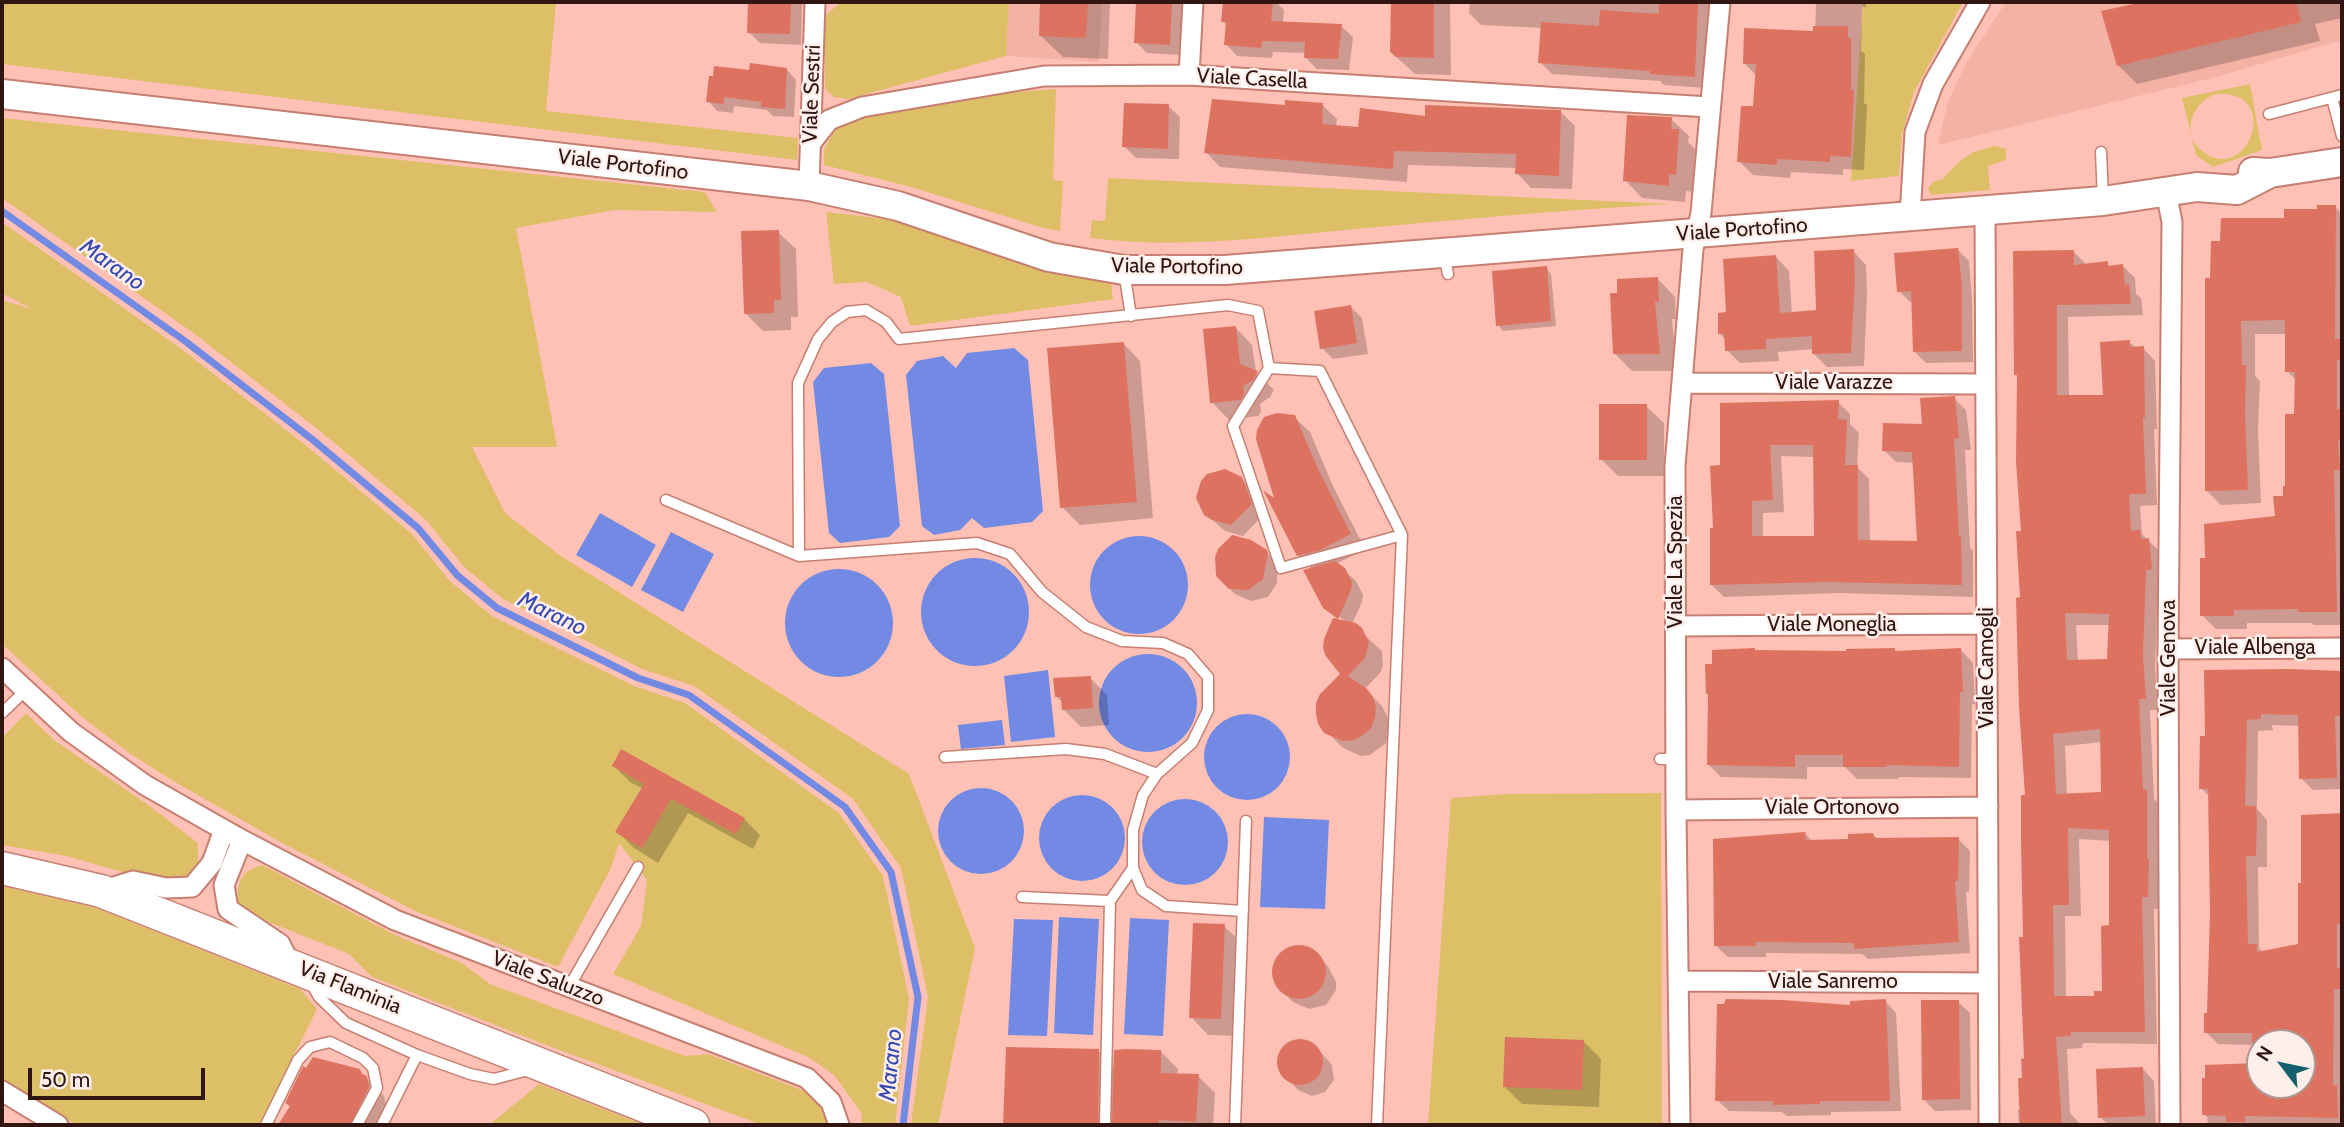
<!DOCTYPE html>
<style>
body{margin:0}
#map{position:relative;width:2344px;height:1127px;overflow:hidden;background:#ffc1b5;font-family:Cabin,sans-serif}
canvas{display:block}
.frame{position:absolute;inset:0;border:4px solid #311511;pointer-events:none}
.north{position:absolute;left:2246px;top:1029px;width:70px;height:70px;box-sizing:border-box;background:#ffefeb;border:2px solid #ad9894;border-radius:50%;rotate:302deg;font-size:19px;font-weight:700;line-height:28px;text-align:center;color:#311511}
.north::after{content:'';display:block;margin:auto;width:24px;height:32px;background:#14606d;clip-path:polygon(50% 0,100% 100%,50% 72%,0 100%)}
.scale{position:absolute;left:28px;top:1068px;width:177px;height:32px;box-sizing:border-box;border:4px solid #311511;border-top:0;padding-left:9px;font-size:21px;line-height:24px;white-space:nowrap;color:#311511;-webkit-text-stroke:5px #ffefeb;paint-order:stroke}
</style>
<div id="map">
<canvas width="2344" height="1127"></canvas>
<div class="frame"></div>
<div class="north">N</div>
<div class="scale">50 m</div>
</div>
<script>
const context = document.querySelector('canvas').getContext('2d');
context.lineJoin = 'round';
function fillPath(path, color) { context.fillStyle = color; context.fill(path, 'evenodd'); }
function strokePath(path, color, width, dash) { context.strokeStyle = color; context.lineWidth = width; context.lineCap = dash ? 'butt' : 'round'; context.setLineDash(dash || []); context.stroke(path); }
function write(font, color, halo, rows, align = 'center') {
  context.font = font + ' Cabin,sans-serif'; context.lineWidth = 5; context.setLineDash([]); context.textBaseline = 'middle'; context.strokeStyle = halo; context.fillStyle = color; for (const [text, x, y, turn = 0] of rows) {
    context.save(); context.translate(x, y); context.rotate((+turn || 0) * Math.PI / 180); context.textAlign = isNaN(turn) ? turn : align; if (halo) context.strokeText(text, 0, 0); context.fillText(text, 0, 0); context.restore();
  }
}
fillPath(new Path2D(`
 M1009 2H1102L1099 62 1006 56Z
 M2006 2H2342V40L2212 78 1938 145 1947 104 1967 61Z`), '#f4b2a5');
fillPath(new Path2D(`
 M2 2H556L546 111 798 138 797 160 2 64Z
 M841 2H1009L1006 56 848 99 834 97 825 89V16Z
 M1863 2H1963L1914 92 1902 134 1899 176 1851 181Z
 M2250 84 2262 150 2213 167 2196 155 2182 98ZM2215 94C2285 89 2247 189 2201 150 2180 132 2193 103 2215 94Z
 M1056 89 1053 180 1063 181 1060 231 1040 227 911 187 824 165V150L835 129 865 117 1005 93Z
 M2 118 705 192 717 212 614 210 516 228 557 447H472L505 513 558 554 909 774 975 948 938 1125H911L928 997 901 868 853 799 694 686 642 669 503 599 464 567 426 520 320 431 192 332 2 198Z
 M1994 146 2006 149V160L1988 166 1990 190 1931 195 1928 188 1933 182 1942 179 1960 161 1972 153Z
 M1108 178 1671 204C1562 210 1454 220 1346 230 1260 238 1176 249 1090 238L1092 220 1105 221Z
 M826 212 894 220 1046 271 1111 283 1113 299 910 326 901 297 867 282 834 284Z
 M2 222 180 348 308 447 412 534 450 581 492 616 634 686 685 703 839 813 883 876 909 998 895 1125H861L862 1114 834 1075 810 1058 613 974 641 926 647 880 619 843 611 868 558 967 415 911 282 843 168 778 128 752 82 717 2 644V300L32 309 2 293Z
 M26 713 54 740 151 807 198 843V863L185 878 162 883 66 856 2 845V738Z
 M1661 793 1662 1125H1428L1451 798 1505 794Z
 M262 865 395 935 462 963 490 984 685 1056 708 1054 802 1090 818 1103 826 1120 824 1125H762L549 1046 372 977 349 954 246 913 237 900C239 879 241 871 262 865Z
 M2 886 96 908 300 989 317 1009 259 1125H77L2 1080Z
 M539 1084 644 1125H489Z`), '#ddbf68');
fillPath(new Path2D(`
 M1014 348 1028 360 1043 511 1032 522 984 528 972 518 960 530 934 535 922 526 906 375 917 361 943 356 956 368 967 353Z
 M871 363 884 374 900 526 889 537 840 543 829 533 813 382 824 368Z
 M600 513 656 545 632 587 576 555Z
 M671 532 714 554 683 612 641 590Z
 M1090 585a49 49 0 1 1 98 0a49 49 0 1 1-98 0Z
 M921 612a54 54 0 1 1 108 0a54 54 0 1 1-108 0Z
 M785 623a54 54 0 1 1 108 0a54 54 0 1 1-108 0Z
 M1099 703a49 49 0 1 1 98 0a49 49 0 1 1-98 0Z
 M1048 670 1055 737 1011 742 1004 676Z
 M1204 757a43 43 0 1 1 86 0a43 43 0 1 1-86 0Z
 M1002 720 1005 745 961 749 958 725Z
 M938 831a43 43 0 1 1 86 0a43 43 0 1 1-86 0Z
 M1039 838a43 43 0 1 1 86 0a43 43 0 1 1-86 0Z
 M1142 842a43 43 0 1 1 86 0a43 43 0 1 1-86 0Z
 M1264 817 1329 820 1325 909 1260 907Z
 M1059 917 1099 919 1093 1035 1054 1033Z
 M1130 918 1169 920 1163 1036 1124 1034Z
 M1014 919 1053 920 1047 1036 1008 1035Z`), '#728ae4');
fillPath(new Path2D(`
 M750 2H802L801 45 760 43 749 32Z
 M1042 2H1110L1108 59 1063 57 1040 35Z
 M1138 2H1183L1180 55 1147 53 1136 42Z
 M1224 2H1276L1284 10 1283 24 1341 26 1353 37 1349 70 1317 69 1306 58V53L1273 52 1272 58 1237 56 1226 44 1227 26 1223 21Z
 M1393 2H1450L1451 75 1415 74 1391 52Z
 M1470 2H1709L1706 88 1664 85 1660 81 1552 74 1540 62 1542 28 1481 25 1469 13Z
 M1816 2H1866V7H1862L1861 51 1865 54 1864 103 1867 105 1864 170 1843 169V175L1791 172 1790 178 1753 175 1739 161 1755 108 1757 76 1744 63 1815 33Z
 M2150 2H2342V18L2315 24 2320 41 2137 84 2118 65 2104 13Z
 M787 70 796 80 794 117 773 116 767 110 734 106 733 113 717 111 708 101 751 72Z
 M1322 105 1337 119 1336 127 1359 129 1427 118 1561 112 1575 126 1572 189 1531 188 1517 173V168L1408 165 1407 182 1220 167 1206 152 1286 107Z
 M1168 106 1180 117 1179 159 1136 158 1124 146Z
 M1671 119 1689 136 1688 142 1695 149 1693 192 1686 191 1685 202 1642 198 1625 180Z
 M2335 207 2342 214V625H2314L2311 623H2247V629H2216L2202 615 2207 560 2277 518 2287 488 2296 416 2297 381 2287 371V334H2255V376L2260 381 2258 430 2261 503 2221 505 2207 491 2212 280 2222 243 2285 220Z
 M778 232 796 249 798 317H791V330L763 331 746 314Z
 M1958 250 1969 261 1972 299 1973 362 1926 363 1914 351 1913 302H1910L1899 291Z
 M1853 251 1866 265 1867 295 1864 366 1827 367 1814 354V349L1778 352 1779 361 1740 363 1727 350 1726 340 1720 334 1728 314 1776 257 1789 271 1792 314 1818 312Z
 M2073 251 2086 264 2107 263 2111 267 2123 266 2135 278 2136 294 2141 298 2143 315 2068 317 2069 397H2105L2129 342 2136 348H2143L2155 361 2157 429H2154L2157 505 2140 506 2142 534 2161 553 2164 581H2158L2155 669 2158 710H2150L2154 799 2159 804 2158 871 2160 873V909H2154L2157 1044 2083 1043 2082 1048 2067 1049 2070 1113 2081 1125H2019L2018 1110H2021L2026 1060 2025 939 2027 796 2019 378 2015 374ZM2076 625H2110L2109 661 2078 662ZM2102 742 2103 794 2067 795 2065 746ZM2079 839 2111 841 2110 927 2103 993 2095 998H2066L2065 916H2081Z
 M1546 268 1551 274 1556 326 1503 331 1498 325Z
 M1658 279 1675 297 1676 319H1672L1677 371H1632L1614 353Z
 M1351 307 1362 318 1368 354 1333 359 1322 348Z
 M1235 327 1252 345 1256 372 1274 390 1270 397 1260 404 1261 412 1258 416 1229 420 1212 402Z
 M1123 343 1140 361 1153 518 1080 525 1062 507Z
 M1954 398 1966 410 1971 450H1965L1970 548 1973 550V597L1840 593 1724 597 1712 585 1722 467 1838 402 1850 414V424L1859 433 1857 467 1869 479 1870 542H1919L1915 463 1896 462 1884 450 1924 426ZM1781 456 1815 457V538H1763V513L1784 512Z
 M1646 406 1664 423V476H1618L1601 459Z
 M1294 417 1310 432 1333 486 1365 549 1336 564 1356 581 1363 595 1362 602 1352 624 1382 651 1383 666 1380 673 1365 689 1382 706 1391 724 1386 743 1370 755 1360 756 1342 747 1326 731 1342 675 1325 639 1335 618 1345 625 1347 622 1331 611 1312 569 1298 555 1277 502Z
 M1241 478 1253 490 1262 516 1243 536 1225 531 1206 514Z
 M1266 552 1278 563 1277 583 1268 597 1251 601 1235 594 1223 582Z
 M1894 650 1897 653 1961 650 1973 663 1975 704H1972L1971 778 1899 777 1898 779H1857L1845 767H1807V779L1721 777 1708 764 1756 652 1848 653Z
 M2341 672 2342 789 2313 790 2301 778 2300 726 2272 725 2273 730 2258 731 2257 809 2267 820V867H2258L2259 948 2264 953 2299 945 2303 885 2302 816 2342 815V1125H2208L2207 1117 2204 1114 2255 1065 2254 1045 2218 1044 2206 1032 2209 1014 2212 913 2210 797 2201 788 2202 738ZM2260 1043H2302V1085H2260Z
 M1090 678 1107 695 1109 725 1081 727 1064 710 1063 703 1057 697Z
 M614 766 744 819 760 835 753 849 688 813 658 863 634 848 618 832 643 789 630 782Z
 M1805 833 1813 842 1850 840 1873 834 1878 839H1958L1970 851 1969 892H1966L1970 953 1868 959 1862 954 1766 953V957H1728L1716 946Z
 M1224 926 1242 943 1238 1036 1208 1035 1191 1017Z
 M1301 947 1316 954 1328 966 1336 982V990L1326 1005 1309 1009 1293 1002 1281 990 1274 974V966L1284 951Z
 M1885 1001 1896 1013 1901 1111 1831 1112V1115L1787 1116 1782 1112 1729 1111 1717 1100 1852 1007Z
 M1958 1002 1970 1013 1971 1110 1935 1111 1923 1099Z
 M1302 1041 1316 1047 1332 1065 1334 1080 1325 1092 1312 1096 1298 1090 1281 1072 1280 1057 1288 1045Z
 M1584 1042 1601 1059 1599 1107 1522 1104 1505 1087Z
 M1008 1048 1098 1051 1115 1068 1161 1052 1178 1069 1177 1075 1198 1076 1215 1093 1213 1125H1005Z
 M2143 1069 2154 1081 2156 1125H2108L2100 1117Z
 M359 1071 384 1096 386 1105 375 1125H281L291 1106Z`), '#0003');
strokePath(new Path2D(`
 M2 211 185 341 313 440 418 528 457 575 497 608 638 678 689 695 845 807 891 872 918 997 903 1125`), '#728ae4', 7);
fillPath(new Path2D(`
 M748 2H791L790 34 747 33Z
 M1040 2H1088L1086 38 1039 36Z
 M1136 2H1172L1170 45 1134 43Z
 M1223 2H1273L1271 21 1342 24 1338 59 1304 58 1305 42 1262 41 1261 48 1224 45 1226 22H1221Z
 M1391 2H1434V58L1396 57 1390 52Z
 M1659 2H1698L1695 77 1650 74V71L1538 63 1541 22 1599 26 1600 10 1659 14Z
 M2143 2H2296L2301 22 2117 66 2101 11Z
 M1813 26H1848V38H1851V90H1854L1851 157 1830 156V162L1777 159V165L1737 162 1741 106H1753L1756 64H1743L1744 28 1813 31Z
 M750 63 787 68 785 109 761 107V102L724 97V104L706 102 709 76H713L714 66 749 70Z
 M1212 99 1285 105V100L1323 103 1322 124 1358 127 1360 108 1425 116V105L1561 110 1559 176 1515 174 1516 154 1394 151 1393 169 1204 153Z
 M1124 103 1169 104 1168 149 1122 147Z
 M1627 115 1672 117 1671 129H1679L1676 175 1669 174V186L1623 181Z
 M2317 205H2336L2335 339H2340V360H2337V409H2342V440H2338L2340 470H2334L2337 612H2298V609L2234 610V616H2200V558H2205L2204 524 2275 516 2273 496H2283V486H2285V414H2294L2295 372H2285V320L2241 321 2242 365H2246L2245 415 2248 490 2205 491V278H2210L2211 241H2220L2221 218H2284V209H2317Z
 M779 230 781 300H774V313L744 314 741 231Z
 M1958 248 1962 286V351L1913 352 1911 291 1897 292 1894 253Z
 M1854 249 1855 280 1851 353 1812 354V336L1766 339V349L1725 351 1724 334H1718V313L1726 312 1723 259 1776 255 1780 313 1816 310 1814 251Z
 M2074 250V265L2108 261V266L2123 264 2125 285 2129 284 2131 304 2057 305V395H2103L2100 342 2130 340V347L2144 346 2145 418H2143L2146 494H2129L2131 531 2140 530 2141 539 2149 538 2152 569 2146 570 2143 655 2146 699H2139L2143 790H2147V859H2149L2148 897H2142L2145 1032H2071V1036L2056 1037 2062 1125H2020L2018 1078H2022L2021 1058 2024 1059 2019 937H2023L2021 841V795H2025L2019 707 2016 598 2020 597 2016 531H2021L2016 462 2017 375H2014L2013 251ZM2065 613 2109 614 2107 659 2067 660ZM2100 729 2101 792 2056 794 2053 734ZM2068 828 2109 830V925L2101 926 2102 991H2094V996H2054L2053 905H2069Z
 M1547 266 1551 321 1496 326 1492 271Z
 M1658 277 1659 302H1655L1660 354H1613L1610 293H1617V279Z
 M1351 305 1357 343 1320 349 1314 311Z
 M1236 326 1240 364 1258 371 1253 380 1243 386 1244 394 1241 400 1210 403 1203 329Z
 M1124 342 1137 502 1060 508 1047 348Z
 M1955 396 1959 438 1954 439 1959 536H1961L1962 585 1827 582 1710 585V528H1713L1710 466 1720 465V403L1839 400 1838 419 1847 420 1845 465H1858V540L1917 541 1912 452 1882 451 1883 423 1922 424 1920 398ZM1770 445H1813L1814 536H1752V501L1773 500Z
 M1599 404H1647V460H1599Z
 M1277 413 1295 415 1318 469 1351 534 1320 550 1297 556 1263 490 1274 498 1256 439 1257 430 1264 417Z
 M1225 469 1242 477 1252 504 1231 525 1212 520 1204 515 1196 498 1201 481 1207 474Z
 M1232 535 1251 540 1267 550 1268 553 1263 579 1248 590 1229 589 1216 576 1215 557 1218 549Z
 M1335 561 1345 568 1352 582 1351 590 1338 619 1323 608 1303 570Z
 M1333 618 1356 623 1362 628 1369 642 1365 658 1348 676 1367 689 1373 697 1376 708 1375 718 1371 728 1363 735 1354 740 1343 741 1324 733 1318 724 1316 714V703L1320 694 1340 674 1325 655 1323 647 1324 639Z
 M1755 648V650L1846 651V649L1895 648V651L1961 648 1963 692H1960L1959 767 1887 765V767H1843V755H1795V767L1707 765 1708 694H1706L1705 664H1712V650Z
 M2289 669 2342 671 2341 716H2335L2337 778 2299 779 2298 715 2261 714V719L2247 720 2245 806H2256L2257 820 2256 856H2246L2248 944H2257V952L2298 944V883H2301V815L2342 813V856H2340L2342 924H2337V968H2342V989H2334L2333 1085H2337L2338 1118 2245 1116V1122H2226V1116L2202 1115V1078H2205V1065L2256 1063V1085H2302V1043H2252V1033H2204V1013H2207L2210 913 2208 789H2199L2200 736H2205L2204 670Z
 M1091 676 1093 708 1062 710 1061 697H1055L1053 678Z
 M621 749 745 818 736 834 671 799 642 848 615 832 644 784 612 766Z
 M1805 832 1806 840 1848 839V834L1873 833 1874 838 1959 837 1958 881H1955L1959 942 1854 949V943L1755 942 1756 946H1714L1713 839Z
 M1193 923 1225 924 1221 1019 1189 1018Z
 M1272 972a27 27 0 1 1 54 0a27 27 0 1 1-54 0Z
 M1726 999 1783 1000 1850 1005V1001L1886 999 1890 1101H1820V1104L1773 1105V1101H1715L1717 1004H1724Z
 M1921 1000H1959L1960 1099 1922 1100Z
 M1505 1037 1584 1040 1582 1090 1503 1087Z
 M1277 1062a23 23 0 1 1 46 0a23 23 0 1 1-46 0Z
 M1006 1047 1099 1049 1098 1125H1003Z
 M1127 1049 1161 1050V1073L1199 1074 1196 1122 1159 1120V1125H1112L1114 1050Z
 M313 1057 360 1069 362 1074 367 1076 369 1087 350 1125H278L290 1106 285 1103 303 1066 306 1068Z
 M2143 1067 2145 1116 2098 1118 2096 1069Z`), '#dd7260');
const lane = new Path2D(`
 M2332 98 2342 136
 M2269 114 2342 95
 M2101 152 2103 200
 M1444 254 1448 274
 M1124 271 1131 316
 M1269 368 1320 371 1402 535
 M666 500 799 556
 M2 713 26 690
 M945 757 1066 749 1105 754 1157 774
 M1660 759H1676
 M1022 897 1110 901
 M1243 911 1166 906 1142 890 1133 868V830L1143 795 1157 774 1192 743 1208 710V677L1188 654 1163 643 1122 641 1086 627 1042 592 1010 554 977 543 799 556 798 383 818 339 832 322 847 312 866 310 886 322 899 339 1228 305 1258 311 1269 368 1233 426 1281 568 1402 535 1377 1125
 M311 983 319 997 346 1023 417 1055 470 1074 494 1079 528 1070
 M569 987 638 867
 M266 1125 298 1060 310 1047 330 1042 363 1058 373 1068 377 1088 357 1125
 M382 1125 417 1055
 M1105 1125 1110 901 1133 868
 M1235 1125 1246 821`);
const street = new Path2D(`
 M1189 75 1193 2
 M811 143 829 120 862 107 1044 76 1189 75 1709 107
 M809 186 815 2
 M2166 192 2172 222 2168 649 2170 1125
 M1985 210 1989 1125
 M1910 217 1915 132 1933 84 1980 2
 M1682 383 1985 384
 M1677 626 1987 624
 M2168 649 2342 648
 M2 668 71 732 145 785 242 840 395 920 807 1078 831 1102 839 1125
 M1676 810 1988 807
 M242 840 224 885 228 909 280 944 290 964
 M101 891 133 881 166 888 192 887 212 863 224 830
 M1678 981 1988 983
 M2 1091 58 1125
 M1680 1125 1676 810 1675 466 1693 249 1701 213 1720 2`);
const secondary = new Path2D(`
 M2 94 809 186 898 206 1049 257 1124 270H1225L2103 201 2197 187 2237 190 2270 173
 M2253 172 2270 173 2342 162`);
const primary = new Path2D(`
 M2 868 101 891 693 1125`);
strokePath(lane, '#c67f71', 13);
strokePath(street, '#c67f71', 23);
strokePath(secondary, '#c67f71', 32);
strokePath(primary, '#c67f71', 35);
strokePath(lane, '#fff', 10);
strokePath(street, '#fff', 19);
strokePath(secondary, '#fff', 28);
strokePath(primary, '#fff', 32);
write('21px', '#311511', '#ffefeb', [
 ["Viale Casella",1252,79,3],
 ["Viale Sestri",812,94,-88],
 ["Viale Portofino",623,165,7],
 ["Viale Portofino",1742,230,-4],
 ["Viale Portofino",1177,267,1],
 ["Viale Varazze",1834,383],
 ["Viale La Spezia",1676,562,-90],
 ["Viale Moneglia",1832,625],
 ["Viale Albenga",2255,648],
 ["Viale Genova",2169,658,-90],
 ["Viale Camogli",1987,668,-90],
 ["Viale Ortonovo",1832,808],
 ["Viale Saluzzo",548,979,21],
 ["Viale Sanremo",1833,982],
 ["Via Flaminia",350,988,22]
]);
write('italic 23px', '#3749b2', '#ffefeb', [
 ["Marano",112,265,35],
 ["Marano",552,614,26],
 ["Marano",891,1065,-84]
]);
</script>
